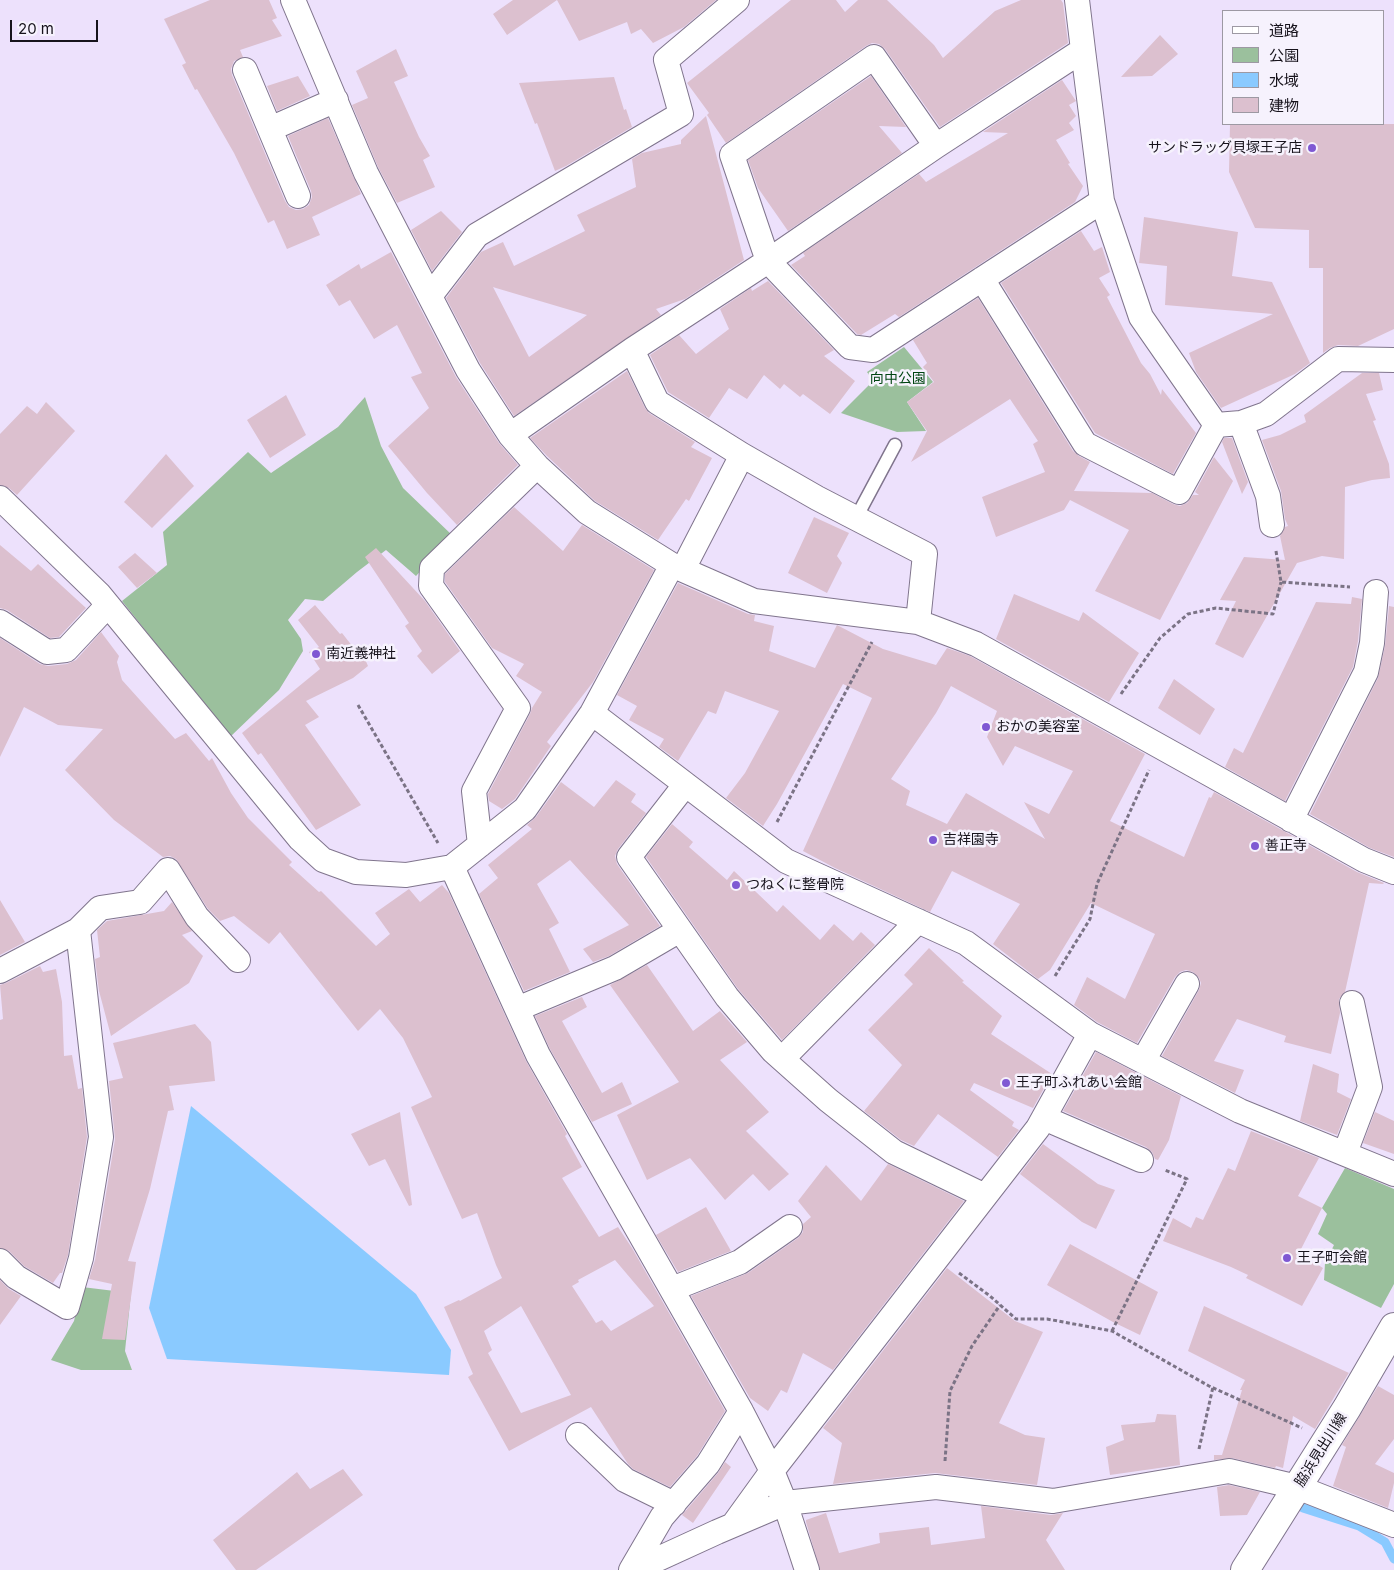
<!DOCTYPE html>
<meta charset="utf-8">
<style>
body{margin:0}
#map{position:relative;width:1394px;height:1570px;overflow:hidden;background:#ede1fc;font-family:Inter,"Noto Sans JP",sans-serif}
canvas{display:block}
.legend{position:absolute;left:1222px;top:10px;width:162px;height:115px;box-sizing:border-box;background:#f6f2fd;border:1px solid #9d99a3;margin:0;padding:6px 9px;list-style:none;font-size:15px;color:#17131c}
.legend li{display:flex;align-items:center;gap:10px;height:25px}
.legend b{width:25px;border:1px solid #9d99a3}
.scale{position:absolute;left:10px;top:20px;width:88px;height:22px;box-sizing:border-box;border:2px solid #17131c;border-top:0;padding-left:6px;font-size:15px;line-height:18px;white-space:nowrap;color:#17131c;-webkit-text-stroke:4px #f6f2fd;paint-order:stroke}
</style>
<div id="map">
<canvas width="1394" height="1570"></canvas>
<ul class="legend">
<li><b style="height:6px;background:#fff"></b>道路</li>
<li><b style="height:14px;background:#9bc09d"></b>公園</li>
<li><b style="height:14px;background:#8acaff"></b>水域</li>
<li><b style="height:14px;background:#dcc0cf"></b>建物</li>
</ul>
<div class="scale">20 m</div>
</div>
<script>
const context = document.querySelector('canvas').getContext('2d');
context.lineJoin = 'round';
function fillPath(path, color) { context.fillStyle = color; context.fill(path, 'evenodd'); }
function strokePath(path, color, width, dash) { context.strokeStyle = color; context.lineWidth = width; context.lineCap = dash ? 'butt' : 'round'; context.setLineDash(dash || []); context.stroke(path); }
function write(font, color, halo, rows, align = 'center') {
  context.font = font + ' Inter,"Noto Sans JP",sans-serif'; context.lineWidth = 5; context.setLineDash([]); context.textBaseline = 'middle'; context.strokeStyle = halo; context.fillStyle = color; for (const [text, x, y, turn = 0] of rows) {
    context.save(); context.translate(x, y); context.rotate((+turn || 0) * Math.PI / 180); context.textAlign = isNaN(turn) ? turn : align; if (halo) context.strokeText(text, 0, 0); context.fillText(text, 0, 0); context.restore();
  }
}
fillPath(new Path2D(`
 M904 347 933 382 907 402 926 431 897 432 841 413 873 381 867 372Z
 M365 397 381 446 403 488 453 536 416 576 386 550 357 572 323 601 305 599 288 620 301 639 303 651 279 690 230 737 122 601 167 565 163 532 248 452 271 473 338 427Z
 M1345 1168 1394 1189V1284L1381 1308 1324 1280 1325 1263 1334 1245 1318 1234 1327 1214 1322 1208Z
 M82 1287 131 1293 125 1351 132 1370H81L51 1360 74 1321Z`), '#9bc09d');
fillPath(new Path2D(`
 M191 1106 416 1294 451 1350 449 1375 167 1359 149 1308Z`), '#8acaff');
strokePath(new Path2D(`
 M1303 1508 1359 1526 1385 1542 1394 1559`), '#8acaff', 9);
fillPath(new Path2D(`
 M210 0H269L277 18 272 20 282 36 240 50 243 57 234 61 231 69 232 75 285 201 289 207 296 210 303 209 309 205 312 197 311 191 288 136 328 118 361 194 312 217 320 235 287 249 274 220 268 223 234 153 197 89 195 90 182 65 186 63 164 19Z
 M513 0H716L684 27 653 43 641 29 631 34 627 22 579 41 557 0 507 35 493 14Z
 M791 0H836L845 12 858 0H887L934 45 943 58 995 11 1021 0H1061L1063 3 1068 43 940 127 885 49 879 44 872 43 866 46 726 143 707 115 709 113 687 83Z
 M1160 35 1178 54 1152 76 1121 77Z
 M396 49 408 76 394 82 419 137 430 156 423 160 435 187 397 203 378 167 352 105 368 98 356 71Z
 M298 76 310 96 277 111 267 86Z
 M871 76 906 127 879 126 902 153 788 231 758 188 748 160Z
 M614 77 624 110 626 109 632 127 566 166 555 171 537 123 535 124 519 83Z
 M1062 80 1076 101 1069 105 1076 116 1069 123 1074 130 1056 140 1070 163 1068 164 1083 186 1075 202 899 317 895 314 861 335 857 334 791 265 805 256 803 253 919 174 926 182 1008 133 983 132Z
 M706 116 744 260 685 299 656 309 661 315 514 416 480 363 446 298 481 252 503 242 514 266 585 231 577 215 636 187 632 159 642 153 681 144V140ZM493 287 496 288 587 315 529 357Z
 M1230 124H1394V329L1358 346 1338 345 1330 348 1323 353V268H1309V230L1255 228 1229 172Z
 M441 211 462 232 432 271 411 230Z
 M1144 217 1238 232 1232 276 1272 282 1310 363 1295 374 1221 408 1196 372 1189 353 1273 314 1165 305 1167 266 1139 263Z
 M1081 231 1094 251 1102 247 1110 272 1099 278 1110 295 1107 297 1141 363 1150 374 1161 395 1162 389 1196 433 1173 474 1095 433 1001 283Z
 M391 252 456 377 499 443 518 465 457 525 427 493 388 446 429 408 411 377 422 373 397 325 374 339 350 300 339 306 326 285 359 264 361 269Z
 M768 281 834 350 824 356 855 381 830 414 803 394 800 397 784 384 780 389 764 375 747 399 729 388 709 418 668 392 650 355 679 335 696 354 729 329 720 309 751 288 752 291Z
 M978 298 1073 451 1079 456 1090 462 1074 491 1152 493 1173 504 1180 506 1187 503 1193 495H1199L1195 492 1214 457 1233 481 1160 620 1095 591 1129 530 1070 500 1064 510 996 537 982 497 1045 472 1033 444 1038 441 1010 399 911 462 927 431 907 402 934 382 923 367 927 363 913 340Z
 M627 371 645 408 649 413 695 442 691 447 712 458 689 501 686 499 658 540 595 501 547 456 530 438Z
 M1362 373H1379L1383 390 1366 394 1376 420 1373 421 1389 464 1390 478 1372 480 1345 487 1344 559 1322 556 1297 563 1243 658 1215 644 1236 601 1220 600 1244 557 1285 560 1280 536 1285 527 1288 526 1285 519 1281 491 1262 440 1280 435 1306 422 1304 415Z
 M286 395 306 435 270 458 247 420Z
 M46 402 75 431 17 495 9 488 0 485V434L27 406 37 414Z
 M1224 438H1232L1248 482 1242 494 1222 442Z
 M166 454 194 486 152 528 124 502Z
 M514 507 563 551 582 525 654 570 593 682 547 742 551 746 515 799 502 809 489 801 488 794 530 714 532 708 542 692 516 676 524 664 492 648 445 582V574Z
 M814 517 849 533 837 556 842 563 827 593 788 573Z
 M0 545 31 571 38 564 86 608 59 637 50 638 7 610 0 608Z
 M376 548 425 601 460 651 432 674 417 656 422 651 405 626 409 623 365 557Z
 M135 553 157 573 137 588 118 567Z
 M678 583 748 614 755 615 754 621 774 626 769 651 815 668 837 625 883 649 936 665 947 648 970 656 1145 754 1110 821 1184 857 1209 797 1211 798 1214 792 1357 872 1384 883 1383 884 1369 883 1345 992 1339 999 1340 1013 1331 1054 1284 1042 1286 1036 1237 1019 1214 1061 1244 1070 1235 1093 1162 1056 1199 990 1201 983 1199 978 1193 972 1186 970 1180 972 1175 977 1137 1043 1097 1022 1074 1005 1087 977 1125 999 1155 934 1091 903 1050 970 1038 979 993 944 1020 904 952 871 930 912 835 868 803 851 872 698 843 684 777 804 763 826 726 798 745 773 779 711 725 691 716 714 708 711 678 761 659 747 664 739 629 720 637 706 617 695ZM951 686 997 711 987 737 1003 766 1015 746 1073 771 1049 814 1024 802 1045 839 966 793 947 824 906 805 910 791 891 779 936 713Z
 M1014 594 1079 621 1083 612 1139 653 1109 702 996 639Z
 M1352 597 1362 599 1358 641 1353 667 1285 801 1225 767 1234 748 1243 753 1316 602 1351 604Z
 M315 605 340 634 342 633 353 647 359 645 368 666 353 678 306 701 319 717 305 725 361 805 316 830 261 753 258 755 242 733 320 669 309 652 319 647 298 620Z
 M1389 606 1394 607V857L1370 848 1310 814 1378 678 1385 646Z
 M101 632 119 656 117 662 122 680 175 739 186 733 209 761 212 758 231 793 248 818 292 862 289 865 319 892 321 891 376 946 390 934 375 913 409 889 420 902 442 885 449 893 526 1061 567 1134 565 1136 582 1167 562 1178 599 1237 618 1227 632 1248 725 1411 697 1456 670 1487 633 1469 628 1464 591 1407 509 1451 468 1377 473 1374 444 1307 459 1300 460 1301 502 1278 496 1265 477 1213 462 1219 411 1107 432 1097 403 1038 380 1009 358 1031 280 932 269 944 234 916 220 921 208 909 176 859 170 856 163 857 114 820 65 770 103 729 58 725 24 707 0 757V638L40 664 48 666 67 664 76 660ZM615 1260 654 1306 611 1331 602 1320 596 1323 572 1286 579 1282 578 1280ZM521 1306 571 1395 521 1413 488 1353 492 1350 484 1331Z
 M1174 679 1215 709 1200 735 1158 708Z
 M616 780 636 794 631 802 646 813 618 849 615 856 617 864 660 926 609 956 593 962 583 949 629 925 570 860 537 884 559 923 549 929 570 972 524 991 479 894 498 878 488 865 532 829 527 825 536 817 561 782 594 807Z
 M672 824 693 842 689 847 727 880 734 871 777 912 783 905 820 940 834 924 853 941 861 932 875 945 782 1040 738 989 646 857Z
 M0 900 25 942 0 955Z
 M172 902 192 931 182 935 203 956 189 983 111 1036 99 991 95 959 100 957 97 930 107 921 164 911Z
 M929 948 964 981 962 982 1002 1016 991 1034 1052 1074 1033 1108 974 1083 970 1090 1014 1122 1012 1126 1019 1130 998 1157 938 1114 914 1146 901 1140 864 1111 902 1065 868 1030 913 984 904 975Z
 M647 965 693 1031 720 1011 747 1042 720 1060 769 1112 746 1131 789 1174 769 1191 753 1174 725 1200 690 1158 647 1180 617 1115 679 1082 610 985Z
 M40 966 43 972 56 969 62 1002 64 1056 72 1055 78 1089 82 1088 87 1137 68 1255 62 1273H60L53 1283 24 1266 9 1251 0 1248V1020L3 1019 0 985 6 983Z
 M582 997 587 1007 562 1021 602 1093 622 1082 632 1104 592 1122 550 1049 535 1016Z
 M195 1024 211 1042 215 1081 169 1086 174 1110 168 1111 150 1189 128 1261 136 1262 125 1340 102 1339 112 1284 89 1279 95 1260 115 1139 109 1081 123 1078 113 1043Z
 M1096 1052 1181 1096 1169 1140 1158 1160 1155 1159 1152 1152 1146 1147 1063 1111Z
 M1313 1064 1339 1074 1337 1092 1351 1099 1337 1135 1300 1121Z
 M400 1112 412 1205 409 1206 385 1159 369 1166 351 1134Z
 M1375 1112 1394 1121V1154L1363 1143Z
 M1251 1131 1319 1158 1298 1196 1322 1208 1299 1253 1323 1268 1302 1306 1246 1278 1248 1275 1231 1267 1163 1241 1173 1218 1191 1228 1196 1217 1203 1220 1228 1168 1235 1171Z
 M1043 1144 1098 1184 1115 1190 1096 1229 1082 1222 1020 1174Z
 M888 1164 964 1201 833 1370 803 1353 787 1393 781 1390 768 1411 750 1398 691 1296 748 1273 798 1238 803 1232V1224L811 1217 798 1201 826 1165 861 1201Z
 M706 1207 731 1251 678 1272 656 1235Z
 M1070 1244 1158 1292 1140 1335 1113 1322 1047 1285Z
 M947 1268 1015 1321 1043 1332 999 1423 1025 1435 1045 1438 1037 1485 935 1473 833 1484 842 1443 823 1428Z
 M0 1280 9 1289 21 1296 0 1325Z
 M1204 1306 1349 1373 1350 1371 1315 1429 1293 1416 1283 1468 1276 1466 1275 1468 1232 1458 1214 1460V1455H1222L1242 1390H1240L1245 1380 1188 1351Z
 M1378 1386 1394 1395V1439L1375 1464 1394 1473V1483L1388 1508 1333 1486 1346 1447 1342 1445Z
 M1157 1414 1176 1415 1180 1465 1110 1475 1106 1447 1124 1440 1121 1425 1155 1422Z
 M725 1462 731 1467 693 1523 682 1515 718 1473Z
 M343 1469 363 1495 256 1570H236L213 1540 297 1472 310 1489Z
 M1229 1485 1260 1492 1247 1515 1220 1516 1217 1487Z
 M981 1506 1051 1515 1063 1513 1046 1540 1065 1570H820L806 1522V1520L826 1513 839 1553 880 1543 879 1533 929 1527 931 1545 985 1538Z`), '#dcc0cf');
const service = new Path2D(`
 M856 518 895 445`);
const minor = new Path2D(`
 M293 0 366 173 468 370 510 435 537 466 587 512 672 565 754 601 918 622 976 644 1364 860 1394 872
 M1083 50 1102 201 1141 317 1216 425
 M245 70 298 196
 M270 129 336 100
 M936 146 874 57 732 155 768 261 850 347 873 350 1102 201
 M982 279 1085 444 1179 492 1216 425
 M430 296 477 235 681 114 666 60 737 0
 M632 350 657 402 742 455 817 498 925 554 918 622
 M1241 423 1268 496 1272 525
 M1216 425 1241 423 1266 414 1338 359 1394 360
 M510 435 632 350 768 261 936 146 1083 50 1077 0
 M0 498 99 594 300 839 323 860 356 872 406 875 452 867 525 809 592 713 672 565
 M683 569 742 455
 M0 622 47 652 66 650 108 605
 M592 713 786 861 966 943 1090 1034 1240 1111 1394 1174
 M685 785 629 857 727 997 773 1051 828 1100 894 1152 985 1196
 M1291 820 1366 672 1372 643 1376 592
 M480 845 474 791 518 708 431 586 432 568 537 466
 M452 867 538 1055 741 1411 772 1471 785 1503 807 1570
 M78 930 100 908 140 902 168 870 197 917 238 960
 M0 971 78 930 101 1137 81 1258 67 1307 16 1277 0 1261
 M517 1009 615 968 680 930
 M782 1059 918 921
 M1143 1061 1187 984
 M1044 1118 1141 1160
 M1345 1153 1370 1087 1352 1003
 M672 1289 740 1262 790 1227
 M578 1435 625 1480 674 1504
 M733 1525 772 1471 1038 1128 1090 1034
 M631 1570 662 1517 708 1464 741 1411
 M634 1570 717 1532 785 1503 936 1487 1053 1501 1229 1471 1297 1487 1394 1525`);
const tertiary = new Path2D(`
 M1245 1570 1347 1408 1394 1327`);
strokePath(service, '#80758d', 15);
strokePath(minor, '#80758d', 26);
strokePath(tertiary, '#80758d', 30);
strokePath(new Path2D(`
 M1276 551 1281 582 1350 587
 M1121 694 1160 638 1188 614 1216 608 1273 614 1281 582
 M358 705 438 843
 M777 822 872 642
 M1055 976 1090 919 1097 884 1149 770
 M959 1273 990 1296 1016 1319H1047L1112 1331 1209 1386 1302 1428
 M1112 1331 1187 1179 1165 1170
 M1199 1449 1213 1387
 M945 1461 950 1391 972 1346 1000 1305`), '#7b7385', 3, [4, 2.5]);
strokePath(service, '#fff', 12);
strokePath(minor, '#fff', 24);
strokePath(tertiary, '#fff', 28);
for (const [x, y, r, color] of [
 [1312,148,5,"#7f59d3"],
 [316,654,5,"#7f59d3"],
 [986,727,5,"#7f59d3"],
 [933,840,5,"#7f59d3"],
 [1255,846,5,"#7f59d3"],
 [736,885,5,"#7f59d3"],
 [1006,1083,5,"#7f59d3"],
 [1287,1258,5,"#7f59d3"]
]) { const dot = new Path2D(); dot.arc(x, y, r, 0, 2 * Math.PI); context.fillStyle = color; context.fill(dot); strokePath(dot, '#f6f2fd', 2); }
write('14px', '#17131c', '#f6f2fd', [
 ["サンドラッグ貝塚王子店",1302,148,"right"],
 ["南近義神社",326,654],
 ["おかの美容室",996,727],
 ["吉祥園寺",943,840],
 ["善正寺",1265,846],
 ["つねくに整骨院",746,885],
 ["王子町ふれあい会館",1016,1083],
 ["王子町会館",1297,1258]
], 'left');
write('14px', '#004512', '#f6f2fd', [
 ["向中公園",898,379]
]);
write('14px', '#17131c', '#f6f2fd', [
 ["脇浜見出川線",1321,1450,-58]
]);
</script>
